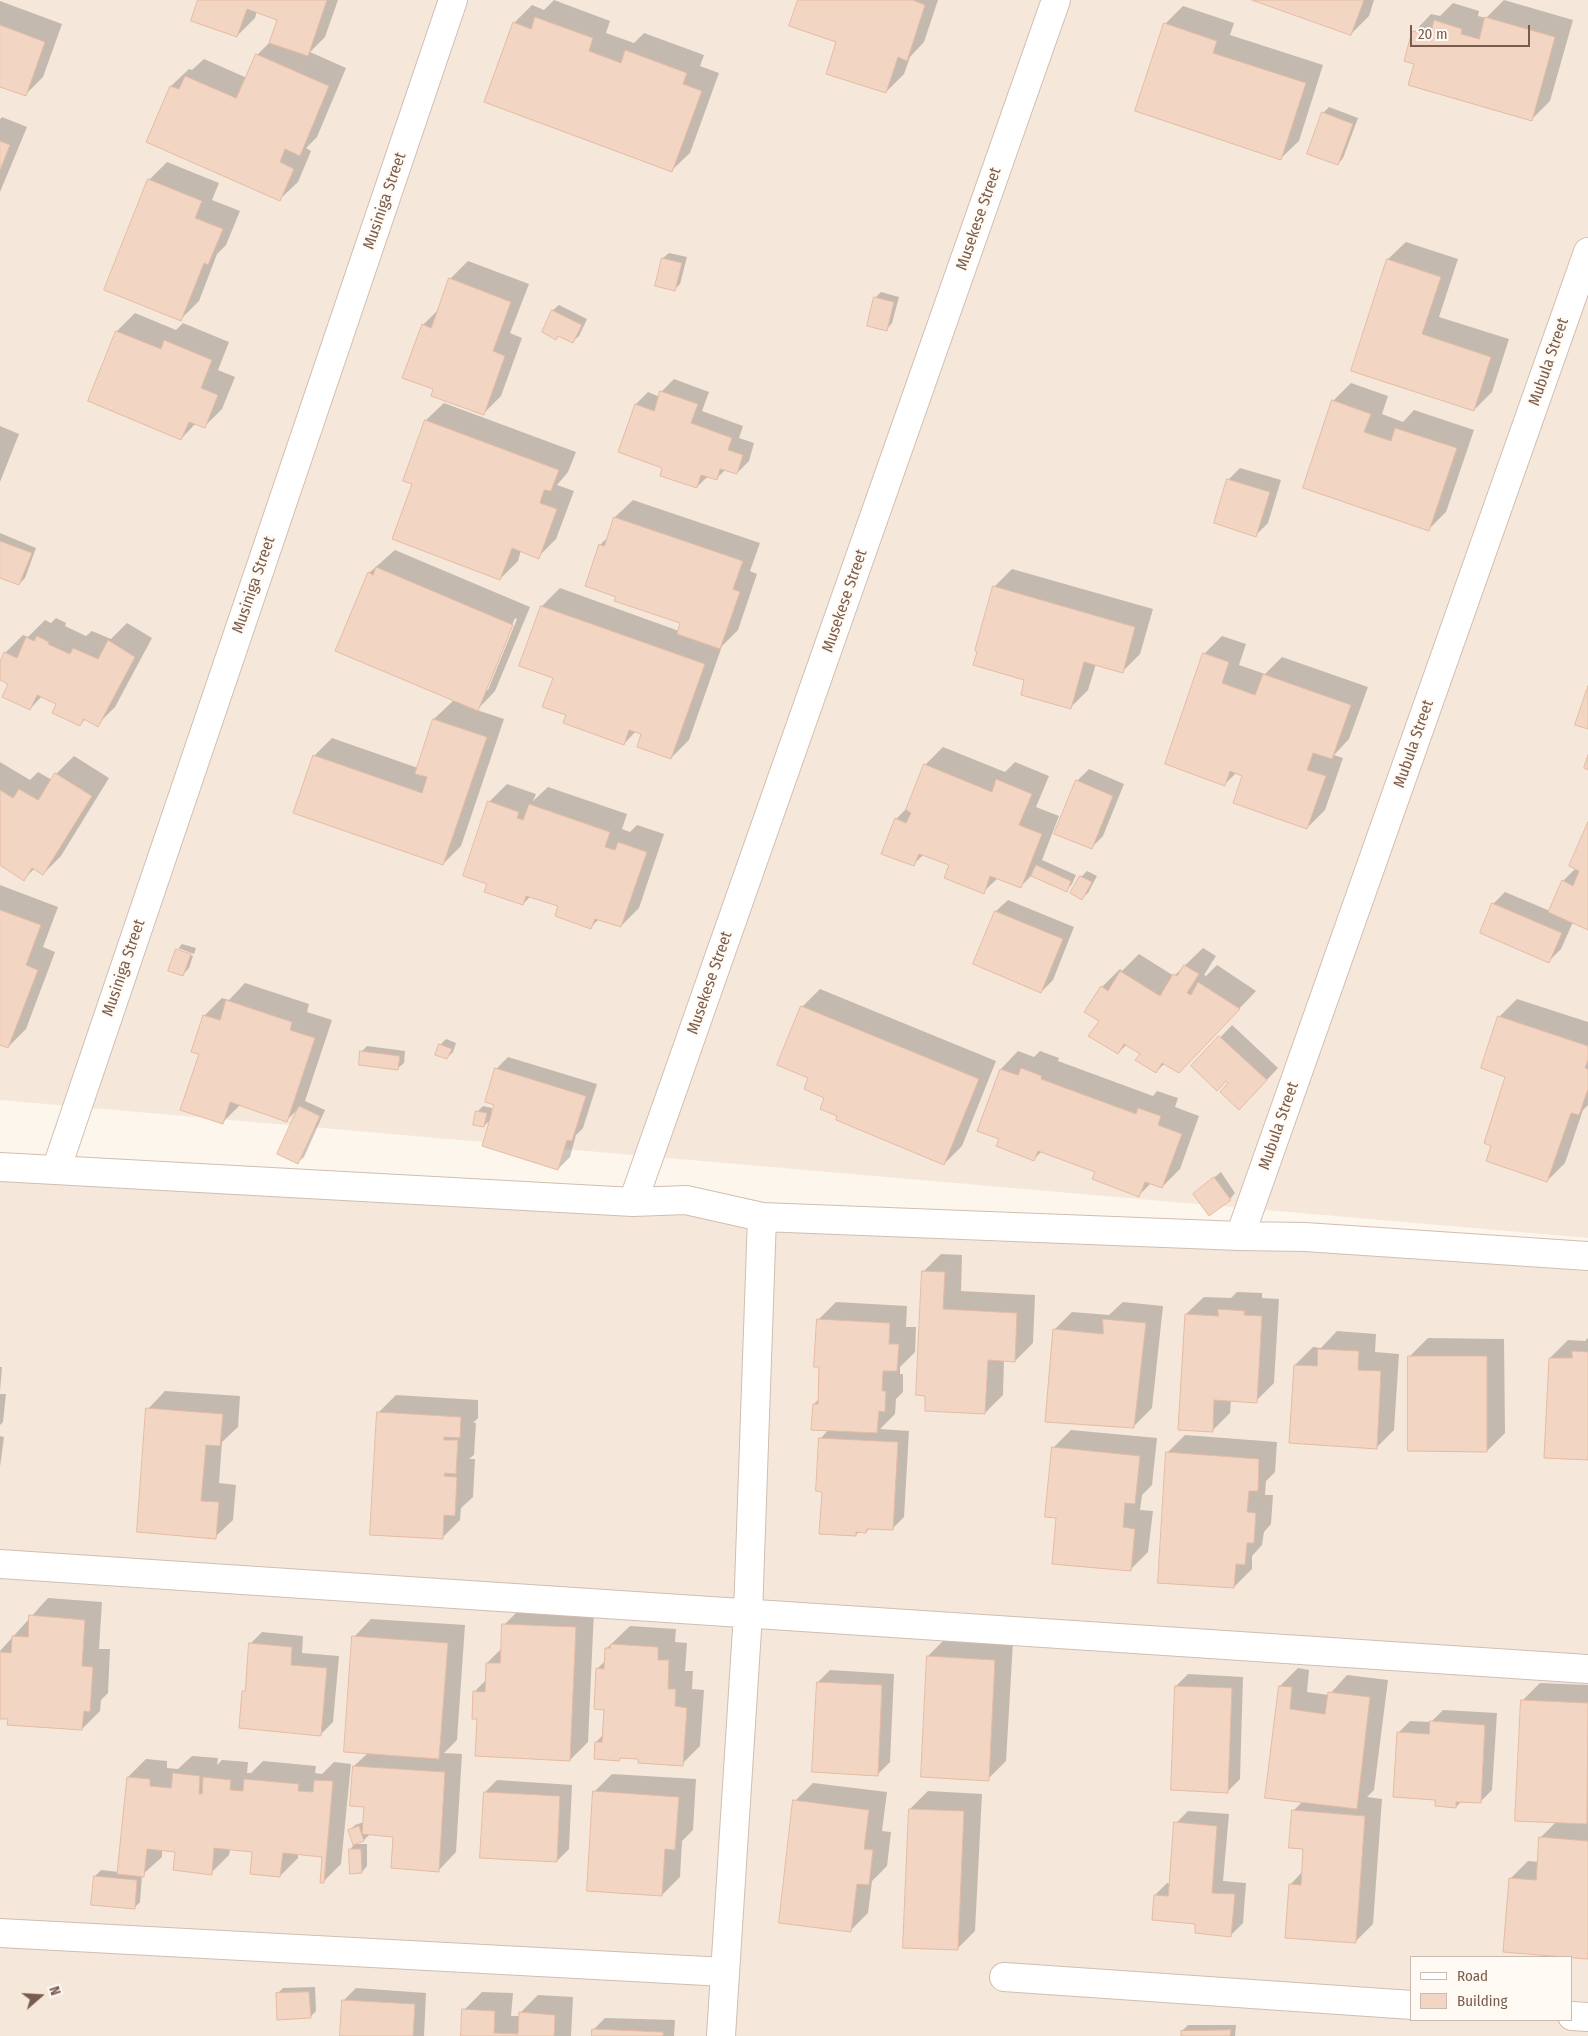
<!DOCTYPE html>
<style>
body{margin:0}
#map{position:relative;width:1588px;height:2036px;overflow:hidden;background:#fdf6ec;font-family:"Fira Sans Condensed",sans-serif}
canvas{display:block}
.legend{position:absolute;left:1410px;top:1956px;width:162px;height:65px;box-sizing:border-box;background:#fffaf3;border:1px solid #cabbb1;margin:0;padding:6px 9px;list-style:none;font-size:15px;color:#7a5c4d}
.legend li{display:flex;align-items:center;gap:10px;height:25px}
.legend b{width:25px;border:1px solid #cabbb1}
.north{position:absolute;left:15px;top:1971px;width:50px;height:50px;-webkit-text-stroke:4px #fffaf3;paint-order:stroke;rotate:71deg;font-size:14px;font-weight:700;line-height:20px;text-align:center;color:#7a5c4d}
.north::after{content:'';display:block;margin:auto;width:18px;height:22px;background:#7a5c4d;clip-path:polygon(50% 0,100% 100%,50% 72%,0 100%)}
.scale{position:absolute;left:1410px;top:25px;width:120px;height:22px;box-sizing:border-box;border:2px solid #7a5c4d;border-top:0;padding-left:6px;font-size:15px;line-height:18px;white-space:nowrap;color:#7a5c4d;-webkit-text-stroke:4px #fffaf3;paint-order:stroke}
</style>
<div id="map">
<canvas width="1588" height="2036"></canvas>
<ul class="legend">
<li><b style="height:6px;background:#fff"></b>Road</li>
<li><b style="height:14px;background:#f3d5c3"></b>Building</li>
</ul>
<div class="north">N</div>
<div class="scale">20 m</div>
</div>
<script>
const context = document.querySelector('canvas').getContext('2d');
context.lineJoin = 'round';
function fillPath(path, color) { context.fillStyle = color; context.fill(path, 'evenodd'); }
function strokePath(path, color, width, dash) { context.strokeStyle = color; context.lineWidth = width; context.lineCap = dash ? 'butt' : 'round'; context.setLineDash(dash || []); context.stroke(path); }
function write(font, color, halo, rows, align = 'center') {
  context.font = font + ' "Fira Sans Condensed",sans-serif'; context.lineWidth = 4.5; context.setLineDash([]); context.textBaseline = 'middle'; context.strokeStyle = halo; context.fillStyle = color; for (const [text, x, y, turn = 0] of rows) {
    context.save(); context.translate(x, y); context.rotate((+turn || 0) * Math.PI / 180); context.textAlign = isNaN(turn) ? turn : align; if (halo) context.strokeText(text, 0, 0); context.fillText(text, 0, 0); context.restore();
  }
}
fillPath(new Path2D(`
 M0 0H1588V1238L0 1100Z
 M0 1171 1588 1264V2036H0ZM1412 1957H1572V2020H1412Z`), '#f5e8da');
fillPath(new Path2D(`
 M199 0H338L325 37 310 52 346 68 317 137 306 148 311 151 298 182 280 199 171 86 189 69 192 70 204 59 247 78 257 55 272 40 279 19 257 11 255 18 237 36Z
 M554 0 610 21 606 33 634 43 644 33 704 55 700 66 719 73 690 153 672 170 514 23 532 5 544 10Z
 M799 0H938L924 42 910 57 904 74 886 92Z
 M1256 0H1374L1369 16 1351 34Z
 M1504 0 1573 20 1550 101 1532 119 1415 64 1414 32 1431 14 1440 16 1453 3 1479 11 1478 16 1486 18Z
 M0 1 62 24 43 77 25 95 0 85Z
 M1183 6 1234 23 1230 35 1323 65 1299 141 1281 158 1165 24Z
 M1329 107 1358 118 1343 158 1338 164 1323 113Z
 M2 117 27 127 0 192V119Z
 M167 162 219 183 212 200 240 211 226 245 217 254 199 301 181 319 149 180Z
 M1406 242 1458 259 1439 317 1509 339 1492 392 1474 410 1353 370 1388 259Z
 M669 253 687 257 680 284 674 290 663 258Z
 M468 261 529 284 510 333 522 338 501 396 483 414 434 388 423 325 439 309 450 279Z
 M881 292 899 297 892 323 887 329 875 298Z
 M559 305 587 319 579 336 573 341 559 335 556 338 543 331 553 310Z
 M135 313 176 330 183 323 229 342 218 370 235 377 222 409 204 427 196 423 181 439 89 401 117 331Z
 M674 379 709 392 702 411 743 426 739 438 754 443 749 461 737 473 726 469 716 479 708 476 697 487 664 467 636 404 648 392 660 397 662 391Z
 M1351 383 1388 396 1382 414 1403 422 1414 410 1474 430 1446 512 1428 530 1333 401Z
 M444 403 576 452 568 472 557 485 574 491 556 539 538 557 521 550 518 561 500 579 414 484 404 480 426 420Z
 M0 426 19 434 0 482Z
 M1240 468 1281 480 1268 523 1256 535 1228 480Z
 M633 500 760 543 750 571 757 574 738 630 722 646 689 740 671 758 643 734 636 731 624 744 567 714 555 677 542 606 560 588 679 631 682 623 618 597 600 545 609 536 615 517Z
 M0 533 36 548 25 578 19 584 0 577Z
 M395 550 530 607 495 691 477 710 504 719 461 846 443 864 314 756 332 738 418 768 434 719 454 700 369 573ZM515 618 517 619 488 690H485Z
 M1012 569 1153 609 1140 654 1122 672 1096 664 1088 690 1070 708 1026 679 994 587Z
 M56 618 66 623 65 626 86 636 92 631 111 639 127 623 152 638 115 707 97 725 86 719 80 724 58 704 42 696 30 709 10 683 0 679V665L5 653 23 635 28 637 45 620 51 623Z
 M1222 636 1246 644 1239 665 1265 674 1282 657 1368 687 1349 739 1334 755 1343 758 1325 810 1307 828 1244 775 1237 772 1225 784 1204 654Z
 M943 747 1005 772 1015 762 1049 776 1036 807 1059 816 1042 860 1076 875 1072 884 1067 890 1032 875 1020 887 998 878 983 892 950 865 924 854 913 865 896 819 909 806 925 765Z
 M74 756 109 778 61 856 43 874 34 869 24 879 0 864V762L30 780 38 772 52 780 56 774Z
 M1089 769 1124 784 1103 836 1091 848 1077 781Z
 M507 784 536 794 533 801 548 787 627 814 622 829 630 832 637 825 664 834 639 908 621 926 599 919 591 927 559 905 531 896 523 904 489 883V802Z
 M1588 825V928L1573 922 1561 949 1549 961 1493 904 1505 892 1550 911 1563 881 1576 868Z
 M1087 871 1097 876 1088 893 1082 898 1081 877Z
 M0 885 58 907 43 947 55 952 26 1029 8 1047 0 1044Z
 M1008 900 1074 927 1053 980 1041 992 974 964 996 911Z
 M182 944 196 948 194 954 178 948V951L193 956 189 968 183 974 177 950Z
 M1203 948 1216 956 1204 975 1206 976 1217 965 1256 991 1197 1053 1165 1063 1156 1072 1141 1054 1127 1044 1118 1053 1100 1020 1102 987 1120 969 1122 971 1139 954 1174 976Z
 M245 983 309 1004 307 1012 332 1020 305 1101 325 1110 304 1157 298 1162 299 1108 287 1120 240 1105 222 1123 200 1054 204 1016 222 998 229 1000Z
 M820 989 996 1061 962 1146 944 1164 839 1115 810 1078 802 1007Z
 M1517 999 1588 1022V1105L1583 1110 1565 1163 1547 1181 1493 1145 1507 1076 1482 1068 1500 1016Z
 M1232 1025 1278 1068 1251 1097 1230 1083 1193 1066Z
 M446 1039 456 1043 453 1052 447 1058 440 1045Z
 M367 1046 405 1051 404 1063 398 1068 361 1052Z
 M1018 1051 1034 1057 1040 1051 1059 1058 1058 1061 1153 1096 1157 1091 1178 1098 1175 1107 1199 1116 1180 1169 1162 1187 1151 1183 1139 1195 1097 1171 1042 1151 1034 1159 1001 1138V1069Z
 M508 1057 597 1084 583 1128 576 1135 570 1157 558 1169 492 1118 484 1126 474 1124 478 1111 483 1106 492 1108 491 1115H492L496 1104V1069Z
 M1221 1172 1235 1193 1230 1199 1194 1194Z
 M941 1254 962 1255 961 1291 1035 1295 1033 1343 1015 1361 1004 1360 1003 1395 985 1413 927 1394 923 1272Z
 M1237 1292 1262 1293V1298L1279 1299 1274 1383 1256 1401 1231 1400 1230 1413 1212 1431 1186 1314 1204 1297 1231 1298Z
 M836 1302 907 1306 906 1327H916L915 1352 900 1367V1374H903V1392L896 1399 895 1414 880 1429 909 1431 904 1517 892 1529 870 1528 866 1532 860 1531 856 1535 823 1491 821 1438 829 1429 814 1404 819 1399 820 1366 818 1320Z
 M1123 1302 1163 1306 1152 1408 1134 1426 1054 1330 1072 1312 1109 1315Z
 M1337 1331 1376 1334 1375 1352 1399 1354 1394 1430 1377 1447 1295 1365 1313 1347 1321 1348Z
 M1428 1338 1504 1339 1505 1433 1487 1451 1410 1356Z
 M1588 1338V1459L1550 1358 1568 1340 1585 1341Z
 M0 1367H2L0 1391Z
 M165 1391 240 1396 238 1427 222 1442 219 1483 236 1485 233 1520 215 1537 148 1409Z
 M0 1394H6L3 1422 0 1425Z
 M396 1395 478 1400V1418L473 1423H476L474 1455 469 1459H475L473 1497 461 1508 460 1520 442 1538 378 1413Z
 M1071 1430 1157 1438 1152 1485 1142 1495 1140 1510 1153 1511 1148 1552 1130 1570 1057 1517 1053 1448Z
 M1185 1435 1277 1442 1275 1472 1266 1481 1265 1495H1273L1271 1524 1264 1532 1262 1545 1252 1556V1569L1234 1587 1167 1453Z
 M0 1436 4 1437 0 1467Z
 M48 1598 102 1602 99 1649H110L108 1693 101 1700 100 1711 82 1729 0 1718V1651Z
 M522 1607 594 1610 588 1742 570 1760 479 1718 475 1691 487 1679V1663L502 1648 504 1625Z
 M371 1619 465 1625 457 1740 444 1753 462 1754 456 1852 439 1870 395 1836 370 1834 364 1840 354 1843 349 1831 355 1825 364 1822 365 1806 354 1766 368 1753 354 1637Z
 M630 1626 676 1629 675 1642 687 1643 685 1671H693L692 1689 704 1690 700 1746 682 1764 640 1758 622 1757 619 1760 596 1742 603 1735 605 1708H595L598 1668 606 1660V1649Z
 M262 1632 303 1636 302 1653 339 1656 333 1722 321 1734 243 1692 246 1689 250 1644Z
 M946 1638 1013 1642 1006 1761 988 1779 928 1656Z
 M1298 1668 1309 1670 1307 1692 1329 1695 1347 1675 1388 1680 1374 1790 1367 1797 1382 1799 1373 1924 1355 1942 1290 1885 1303 1871 1305 1848 1293 1811 1303 1801 1280 1686Z
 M830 1670 894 1674 890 1762 878 1774 818 1682Z
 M1188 1674 1243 1677 1240 1779 1228 1791 1176 1686Z
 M1540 1683 1588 1685V1958L1510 1879 1528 1861 1539 1862 1541 1837 1556 1822 1522 1701Z
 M1443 1710 1497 1713 1492 1790 1480 1802 1462 1801 1456 1807 1437 1799 1398 1733 1410 1721 1431 1722Z
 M192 1756 218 1758 217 1765 222 1760 248 1762 247 1773H251L263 1761 316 1766 315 1773 322 1774 334 1762 351 1764 341 1864 323 1882V1856L298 1853V1858L280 1876 253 1851 230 1849 229 1855 211 1873 177 1851 162 1850V1857L142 1875 140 1902 134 1908 95 1876 101 1870 119 1872 128 1777 146 1759 167 1761V1768L178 1769Z
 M612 1774 696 1779 693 1830 682 1841 680 1877 662 1895 594 1792Z
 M497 1780 572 1785 569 1849 557 1861 485 1792Z
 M813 1783 887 1792 882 1831 891 1832 887 1866 872 1881 868 1913 850 1931 795 1801Z
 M928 1791 982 1794 975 1931 957 1949 910 1809Z
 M1188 1811 1229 1814 1223 1881 1246 1883 1243 1923 1231 1935 1197 1922 1155 1895 1167 1883 1170 1884 1176 1823Z
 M354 1844H367V1866L362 1872 350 1850Z
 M315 1987 316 2011 310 2017 277 1994 283 1988Z
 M356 1988 426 1993 424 2036H342L344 2000Z
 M482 1992 513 1993 511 2016H520V2013L538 1995 573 1997 571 2036H462L464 2010Z
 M605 2018 675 2020 674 2036H593V2030Z
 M1188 2025H1236L1235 2036H1182V2031Z`), '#0003');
const building = new Path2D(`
 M198 0H327L308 56 269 43 277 20 247 9 237 37 191 21Z
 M798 0H913L925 5 907 61 898 57 886 93 826 74 836 42 789 26Z
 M1252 0H1364L1351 35Z
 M535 17 593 38 589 51 621 63 625 50 687 73 683 84 702 91 672 172 484 102 513 22 531 29Z
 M1485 17 1555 37 1532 121 1408 85 1414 64 1404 61 1412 31 1430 36 1434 20 1462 29 1461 34 1479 39Z
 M1164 23 1217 41 1213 53 1306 83 1281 160 1135 111Z
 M0 25 45 42 26 96 0 87Z
 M256 54 329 86 300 156 285 149 280 162 294 169 280 201 146 142 170 86 179 89 185 76 236 98Z
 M1322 112 1353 124 1338 165 1307 154Z
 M0 141 10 145 0 170Z
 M148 179 202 201 195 218 223 229 208 265 204 263 181 321 104 290Z
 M662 258 682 263 675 291 655 286Z
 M1387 259 1441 277 1422 334 1491 357 1474 411 1351 371Z
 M449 278 511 302 493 351 505 356 484 415 431 396 433 389 402 378 422 324 431 328Z
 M874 297 894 302 887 331 867 326Z
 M552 310 582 325 573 343 558 336 556 340 542 332Z
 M116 331 161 349 164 340 212 360 201 388 218 395 205 428 189 422 181 440 88 401Z
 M660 391 698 404 691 423 732 438 728 450 743 455 737 474 720 469 717 480 701 475 697 488 660 476 662 468 618 452 635 404 654 411Z
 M1332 400 1371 414 1364 432 1391 441 1395 428 1457 448 1429 531 1303 488Z
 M425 420 559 470 551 491 544 490 540 503 557 509 539 559 512 548 500 580 392 539 412 484 403 481Z
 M1227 479 1270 492 1256 537 1214 523Z
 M614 517 743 561 733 589 740 592 720 649 677 634 680 623 614 601 616 597 585 586 599 544 604 546Z
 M0 541 32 553 19 585 0 578Z
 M376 567 513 625 478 711 335 651 368 572 373 575Z
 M993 586 1135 627 1123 673 1084 662 1071 709 1021 695 1024 680 973 665 977 652 975 651Z
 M541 606 705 664 671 759 637 747 641 734 629 730 624 745 563 723 566 715 542 707 553 678 519 666Z
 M37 636 49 642 48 644 70 654 73 648 98 659 108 640 135 657 98 727 84 719 80 726 52 713 56 704 37 695 30 710 2 697 8 684 0 680V662L4 652 17 658 26 637 34 641Z
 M1203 653 1229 662 1222 683 1255 695 1263 674 1351 705 1332 759 1313 753 1307 770 1326 776 1307 829 1233 803 1242 776 1230 771 1225 786 1165 764Z
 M1588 686V729L1575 725Z
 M433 719 487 737 443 865 293 813 313 755 422 793 427 777 415 774Z
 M1588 755V770L1584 768Z
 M924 764 992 792 996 779 1032 794 1019 825 1042 834 1021 888 990 876 984 894 944 878 949 865 919 854 914 866 881 854 895 818 906 823 911 813 906 810Z
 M55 773 92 796 43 875 32 868 24 881 0 865V790L13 798 19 789 38 800Z
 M1076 780 1113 796 1092 849 1054 834Z
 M488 801 519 812 517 818 523 820 529 804 610 832 605 847 615 850 618 842 647 852 621 927 595 919 591 929 555 916 558 906 526 896 523 905 484 892 487 884 463 876Z
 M1588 822V930L1548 912 1562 880 1573 886 1579 871 1569 866Z
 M1036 865 1071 881 1067 892 1031 876Z
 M1080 876 1092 882 1082 900 1070 893Z
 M1492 903 1562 933 1549 963 1480 933Z
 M0 910 41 925 26 965 38 970 8 1048 0 1045Z
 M995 911 1063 939 1041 993 973 964Z
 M176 949 191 954 183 976 168 971Z
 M1184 965 1199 974 1187 993 1191 995 1198 982 1240 1009 1179 1073 1162 1063 1156 1073 1135 1060 1140 1054 1124 1044 1118 1054 1088 1036 1099 1021 1084 1012 1101 986 1108 991 1120 971 1160 996 1173 974 1177 976Z
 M226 1000 292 1022 290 1030 315 1038 287 1122 230 1102 223 1124 180 1110 199 1054 191 1052 203 1015 220 1020Z
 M801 1006 979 1079 944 1165 836 1120 837 1116 820 1109 824 1098 804 1089 808 1078 777 1065Z
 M1498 1016 1588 1046V1060L1585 1068 1588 1069V1089L1579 1115 1571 1113 1547 1182 1486 1161 1491 1146 1484 1143 1505 1077 1481 1068Z
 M1219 1036 1267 1080 1239 1110 1220 1092 1228 1083 1226 1081 1217 1091 1191 1066Z
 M439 1044 452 1049 447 1059 435 1055Z
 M360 1051 400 1056 398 1070 359 1065Z
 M495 1068 586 1096 572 1141 567 1140 558 1170 482 1146 494 1105 485 1102Z
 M1021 1068 1042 1076 1041 1079 1136 1114 1138 1108 1161 1116 1158 1125 1182 1134 1162 1188 1145 1182 1139 1197 1092 1179 1095 1172 1038 1151 1034 1161 996 1146 999 1139 977 1131 1000 1069 1018 1075Z
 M299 1106 320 1116 298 1164 277 1154Z
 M476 1111 487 1113 484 1127 473 1125Z
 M1214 1177 1231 1200 1209 1216 1193 1194Z
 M922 1271 945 1272 943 1309 1017 1313 1015 1362 988 1360 985 1414 925 1411V1396L916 1395Z
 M1218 1309 1245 1311 1244 1315 1262 1316 1257 1403 1214 1400 1213 1432 1178 1430 1185 1314 1218 1316Z
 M817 1319 890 1323 889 1344H899L897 1371H883L882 1391H886L885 1412 879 1411 877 1433 811 1430 813 1404H818L819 1367H814Z
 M1103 1319 1146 1323 1134 1428 1045 1422 1053 1329 1103 1334Z
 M1318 1349 1359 1351 1358 1370 1381 1371 1377 1449 1289 1443 1294 1365 1317 1366Z
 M1572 1351 1588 1352V1460L1544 1458 1549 1358H1572Z
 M1408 1356H1487V1452L1408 1451Z
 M146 1408 223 1414 220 1446 206 1445 201 1501 219 1502 216 1539 137 1532Z
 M377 1412 461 1417 460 1438 444 1437V1440H458L456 1474 445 1473 444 1476 457 1477 455 1516 444 1515 443 1539 370 1535Z
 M819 1438 898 1442 893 1530 867 1529 866 1533 856 1532V1536L819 1534 822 1492 816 1491Z
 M1052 1447 1140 1456 1135 1504 1125 1503 1123 1527 1135 1529 1131 1571 1052 1564 1056 1518 1045 1517Z
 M1166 1452 1259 1459 1258 1491H1249L1247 1512 1256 1513 1254 1543H1247L1245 1565 1236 1564 1234 1588 1158 1583Z
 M29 1615 85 1620 82 1666 93 1667 90 1712 84 1711 82 1730 7 1725 8 1719H0V1652L11 1653 12 1636 28 1637Z
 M502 1624 576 1627 570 1761 475 1756 477 1719H472L473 1691 485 1692 486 1663H500Z
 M352 1636 448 1643 439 1759 344 1752Z
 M249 1643 292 1647 291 1665 327 1668 321 1736 239 1728 242 1691H245Z
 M611 1644 658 1647V1660H669L668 1689H676L675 1706 687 1708 683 1766 638 1763V1759L620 1758 619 1761 594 1759 595 1742H602L604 1710 594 1709 596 1668 604 1669 605 1648H610Z
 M927 1656 995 1660 989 1781 921 1777Z
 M817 1682 882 1685 878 1776 812 1772Z
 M1175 1686 1232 1688 1228 1793 1171 1790Z
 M1279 1686 1292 1687 1290 1709 1325 1714 1328 1692 1370 1697 1357 1809 1265 1798Z
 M1521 1700 1588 1703 1587 1824 1515 1821Z
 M1430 1721 1485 1725 1481 1803 1456 1802V1808L1435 1806V1800L1393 1797 1397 1732 1429 1734Z
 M353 1766 445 1772 439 1872 391 1868 393 1837 362 1834 364 1807 350 1806Z
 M173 1773 200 1776 199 1794H202L203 1777 231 1780 230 1790 243 1791 244 1779 299 1784 298 1791 313 1792 314 1780 333 1781 324 1883H320L322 1857 283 1853 280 1877 250 1874 252 1852 214 1848 212 1875 173 1870 175 1852 147 1849 144 1877 117 1874 127 1777 150 1779V1786L171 1788Z
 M593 1791 679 1797 675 1850 665 1849 662 1896 587 1891Z
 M484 1792 560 1796 557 1862 480 1858Z
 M793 1800 869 1810 864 1849 873 1850 869 1885 857 1884 851 1932 779 1923Z
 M909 1809 964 1811 958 1950 903 1948Z
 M1292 1810 1365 1816 1356 1943 1285 1938 1289 1884 1301 1885 1303 1849 1289 1848Z
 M1174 1822 1217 1826 1212 1893 1235 1894 1231 1937 1195 1933V1924L1152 1920 1154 1895 1168 1896Z
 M359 1826 364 1841 353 1845 348 1830Z
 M1539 1837 1588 1841V1959L1503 1952 1509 1878 1536 1880Z
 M349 1849H361L362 1873 350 1874Z
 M94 1876 137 1880 135 1909 91 1905Z
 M309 1992 311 2018 277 2020 276 1993Z
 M342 2000 415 2004 413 2036H340Z
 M462 2009 495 2011 494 2033 518 2034 519 2012 555 2015 554 2036H461Z
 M592 2029 663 2032V2036H592Z
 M1231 2030 1230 2036H1181V2031Z`);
fillPath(building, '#f3d5c3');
strokePath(building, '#e6bba3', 1);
const minor = new Path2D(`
 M0 1167 633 1202 686 1200 762 1217 1240 1236 1305 1237 1588 1256
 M56 1170 453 0
 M633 1202 1056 0
 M1240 1236 1588 252
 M0 1564 1588 1669
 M0 1933 725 1972
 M1004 1977 1412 2005
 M1572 2016 1588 2017
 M721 2036 748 1614 762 1217`);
strokePath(minor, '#d1beb0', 30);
strokePath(minor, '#fff', 28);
write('16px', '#7a5c4d', '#fffaf3', [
 ["Musiniga Street",385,201,-71],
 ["Musekese Street",979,219,-71],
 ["Mubula Street",1549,362,-71],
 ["Musiniga Street",254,585,-71],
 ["Musekese Street",845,601,-71],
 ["Mubula Street",1414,744,-71],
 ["Musiniga Street",124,968,-71],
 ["Musekese Street",710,983,-71],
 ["Mubula Street",1279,1126,-71]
]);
</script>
